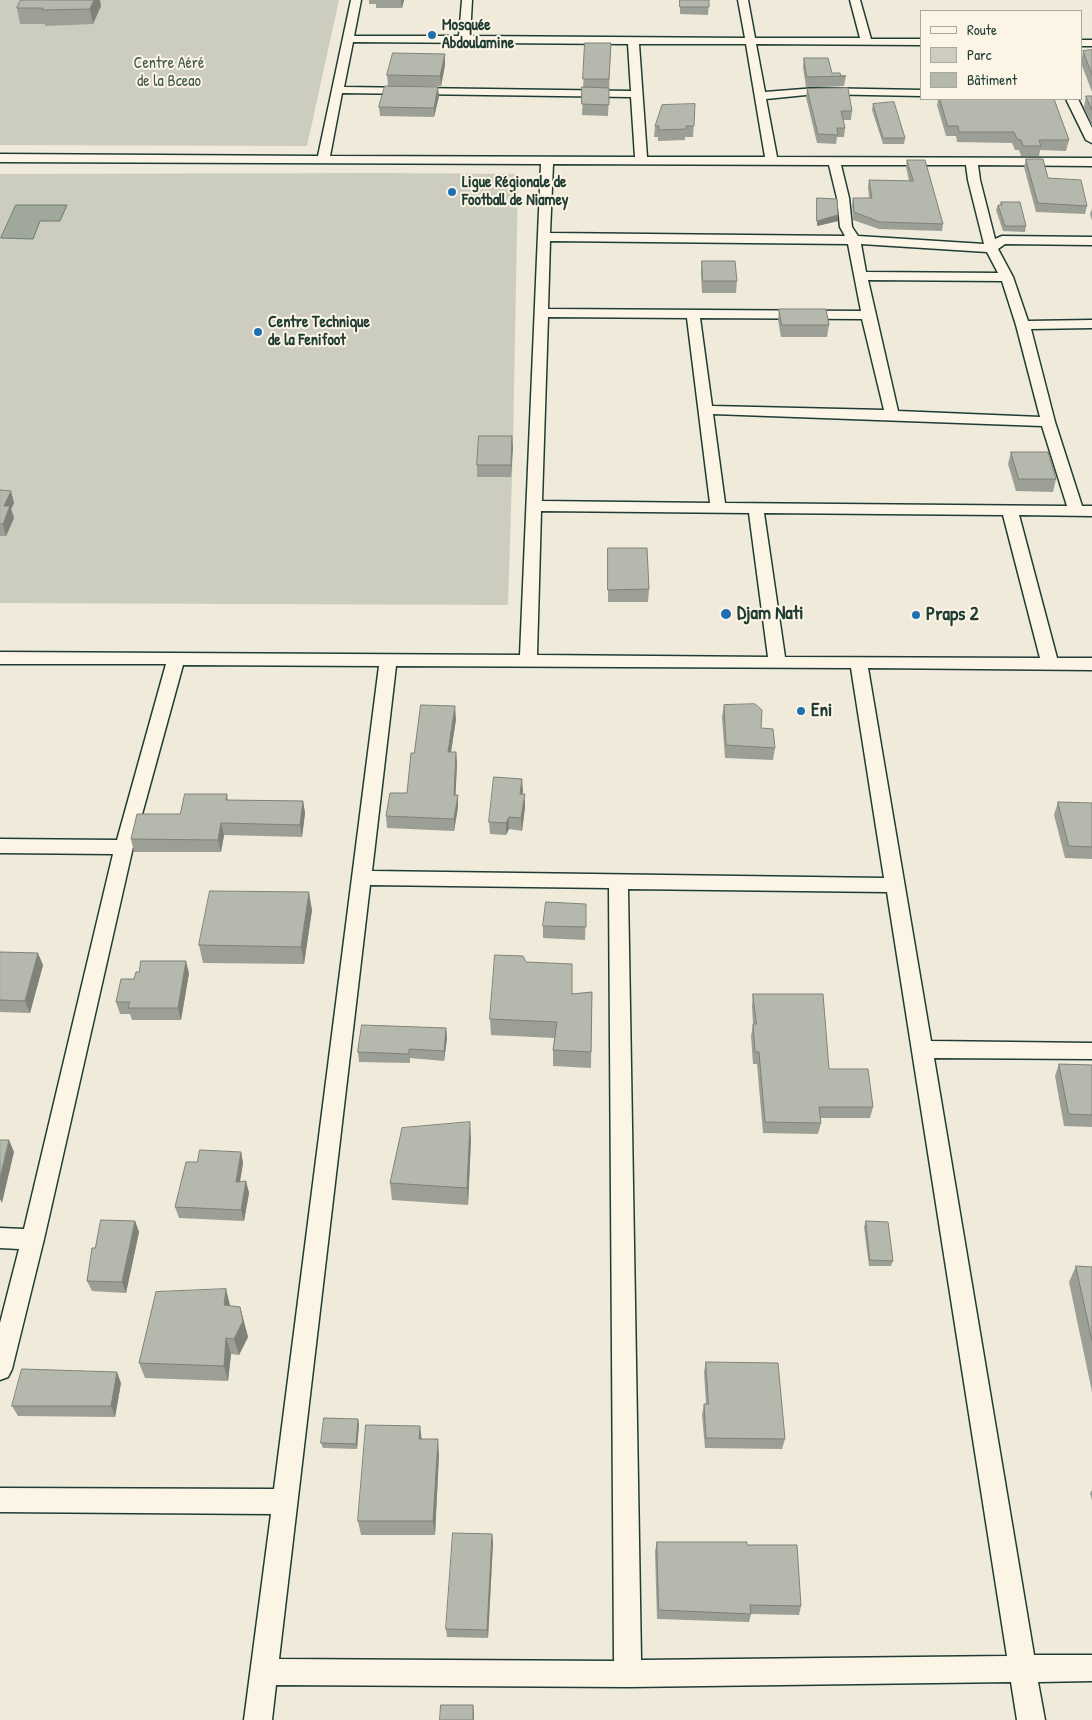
<!DOCTYPE html>
<meta charset="utf-8">
<style>
body{margin:0}
#map{position:relative;width:1092px;height:1720px;overflow:hidden;background:#efeada;font-family:"Patrick Hand",sans-serif}
canvas{display:block}
.legend{position:absolute;left:920px;top:10px;width:162px;height:90px;box-sizing:border-box;background:#fcf5e5;border:1px solid #a4ab9e;margin:0;padding:6px 9px;list-style:none;font-size:15px;color:#1f3d34}
.legend li{display:flex;align-items:center;gap:10px;height:25px}
.legend b{width:25px;border:1px solid #a4ab9e}
</style>
<div id="map">
<canvas width="1092" height="1720"></canvas>
<ul class="legend">
<li><b style="height:6px;background:#fcf5e5"></b>Route</li>
<li><b style="height:14px;background:#cccdbf"></b>Parc</li>
<li><b style="height:14px;background:#b5b9ad"></b>Bâtiment</li>
</ul>
</div>
<script>
const context = document.querySelector('canvas').getContext('2d');
context.lineJoin = 'round';
function fillPath(path, color) { context.fillStyle = color; context.fill(path, 'evenodd'); }
function strokePath(path, color, width, dash) { context.strokeStyle = color; context.lineWidth = width; context.lineCap = dash ? 'butt' : 'round'; context.setLineDash(dash || []); context.stroke(path); }
function write(font, color, halo, rows, align = 'center') {
  context.font = font + ' "Patrick Hand",sans-serif'; context.lineWidth = 4; context.setLineDash([]); context.textBaseline = 'middle'; context.strokeStyle = halo; context.fillStyle = color; for (const [text, x, y, turn = 0] of rows) {
    context.save(); context.translate(x, y); context.rotate((+turn || 0) * Math.PI / 180); context.textAlign = isNaN(turn) ? turn : align; if (halo) context.strokeText(text, 0, 0); context.fillText(text, 0, 0); context.restore();
  }
}
fillPath(new Path2D(`
 M0 0H339L307 146 0 145Z
 M383 173 518 174 513 446 508 605 0 603V174Z`), '#cccdbf');
const water = new Path2D(`
 M16 205H67L60 221H40L33 239 1 238Z`);
fillPath(water, '#9fa89a');
strokePath(water, '#6c7d71', 1);
const minor = new Path2D(`
 M351 0H361L354 36H459L462 0H472L470 36 745 38 738 0H748L755 38H860L850 0H860L871 39H921V45L756 44 765 92 816 88 921 90V96L816 94 766 99 777 157 1092 158V166L978 165 980 180 995 239 1002 236 1092 237V245L1005 244 998 249 1013 277 1028 321 1092 320V328L1031 329 1055 422 1082 506H1092V516L1019 515 1057 658H1092V670L868 668 931 1041 1092 1043V1059L934 1058 1034 1655H1092V1681L1038 1682 1045 1720H1017L1011 1682 628 1687 276 1685 272 1720H244L271 1514 0 1512V1488L274 1489 379 666 183 665 133 847 44 1239 12 1369 8 1377 0 1380V1323L19 1249 0 1248V1228L24 1229 113 854 0 853V839L117 840 166 664H0V652L520 655 541 164 0 162V154L318 156ZM353 42 628 44 631 91 344 87ZM639 44H746L765 157H647ZM342 93 631 97 635 157 330 156ZM553 164 829 165 837 198 840 227 845 236 550 233ZM841 165H966L968 180 984 244 858 236 852 227 849 198ZM550 241 848 244 861 311 548 309ZM861 244 987 252 998 273 866 272ZM868 280 1002 281 1016 325 1040 417 898 411ZM548 317 687 318 710 503 542 501ZM700 318 862 319 884 410 712 406ZM713 414 1042 426 1067 506 725 503ZM541 511 749 513 768 657 537 655ZM764 513 1003 515 1040 658 785 657ZM396 666 851 668 884 878 372 871ZM370 885 609 888 614 1661 279 1659ZM628 889 887 892 1007 1656 641 1660Z
 M1081 40H1092V46H1081Z
 M1066 99H1078L1092 128V143L1086 140Z`);
strokePath(minor, '#1f3d34', 3);
fillPath(minor, '#fcf5e5');
fillPath(new Path2D(`
 M369 0H404L402 8H376V4H369Z
 M680 0H709L708 15 680 14Z
 M101 6 93 24 45 26V24H20L17 8Z
 M585 43H611L608 116 582 115Z
 M1092 50V92L1081 63 1083 51Z
 M445 54V65L441 86H388L387 75Z
 M804 58 832 73 841 76H846L844 86 806 87 803 67Z
 M807 89 852 111 851 120H843L845 128 844 137H837L836 144 817 143 806 97Z
 M439 96 434 117 380 116 379 107Z
 M1086 96H1092V126L1084 107Z
 M938 99H1054L1069 140 1066 151 1040 150 1039 156H1021L1019 150H1015L1012 143 957 142 956 136H946L937 105Z
 M695 104 693 137H685V140L658 141V137H654L655 126Z
 M873 104 905 138 904 144H883L872 110Z
 M1026 159 1048 178 1087 206 1085 214 1036 212 1024 167Z
 M907 160 943 224 942 231 879 229 853 220 852 205 853 198H869L868 187 869 180 909 181 906 167Z
 M817 198 838 215V221L817 226Z
 M1001 202 1026 226 1025 232 1003 231 996 210 998 205H1000Z
 M1092 209V221L1090 214Z
 M702 261 737 281 736 293H702L701 273Z
 M779 309 829 325 827 337H781L778 320Z
 M512 436 511 477H477V465Z
 M1011 452 1056 479 1053 492 1016 491 1008 464Z
 M0 490 14 503 11 509 14 518 6 536H0Z
 M608 548 649 589 648 602H608Z
 M724 705 775 748 773 760 725 758 722 717Z
 M456 719 451 752H456L457 764 455 795 458 807 454 831 387 828 386 816 407 793 414 753Z
 M523 791 522 794 525 807 522 831 509 829 506 835 490 834 489 822Z
 M227 794 228 800 303 801 305 813 302 837 224 835 221 852H134L131 839Z
 M1058 802 1092 803V859L1065 858 1054 815Z
 M586 904 585 940 543 938V926Z
 M312 910 304 964 203 963 199 945Z
 M0 952 43 965 30 1013 0 1012Z
 M526 962 572 994 592 992 591 1068 553 1066V1050L555 1038 491 1035 490 1019Z
 M189 973 181 1020H132L130 1014H120L116 1002 134 979Z
 M753 994 829 1069 873 1107 870 1118H820L821 1123 818 1134 763 1133 757 1064H753L751 1036 753 1024 752 1006Z
 M446 1028 447 1038 444 1061 410 1058V1063L359 1062 358 1052Z
 M1059 1064 1092 1065V1127L1064 1126 1055 1076Z
 M471 1139 468 1205 392 1200 390 1183Z
 M241 1152 243 1163 240 1182 246 1181 249 1193 244 1221 179 1218 175 1207 197 1162Z
 M135 1221 139 1232 126 1293 92 1291 87 1281 95 1248Z
 M866 1221 893 1261 891 1266H869L864 1227Z
 M1076 1266 1092 1267V1392L1069 1282Z
 M230 1305V1306L240 1307 248 1337 239 1355 231 1354 228 1381 145 1378 139 1363Z
 M706 1362 785 1439 782 1449 705 1448 702 1415 704 1404H706L704 1372Z
 M121 1383 115 1417 18 1416 12 1406Z
 M359 1424 357 1449 323 1448 321 1443Z
 M422 1439 439 1454 435 1535H361L358 1521Z
 M1092 1490V1501L1090 1493Z
 M492 1534 493 1543 488 1638 447 1637 446 1629Z
 M657 1542 747 1545 801 1606 799 1615 751 1614 749 1622 657 1619 655 1551Z`), '#9c9f95');
fillPath(new Path2D(`
 M94 0H100L101 6 93 24 90 9Z
 M401 0H404L402 8Z
 M445 54V65L441 86 440 76Z
 M438 87 439 96 434 117V108Z
 M838 215V221L817 226V221Z
 M512 436 513 448 511 477V465Z
 M11 491 14 503 11 509 14 518 6 536 3 524 4 506Z
 M455 706 456 719 449 765 448 752Z
 M456 752 457 764 455 807 454 795Z
 M522 779 523 791 520 806V794Z
 M525 794V807L522 831 521 818Z
 M458 795V807L454 831V819Z
 M303 801 305 813 302 837 300 825Z
 M509 817V829L506 835V823Z
 M221 823 224 835 221 852 218 840Z
 M309 892 312 910 304 964 301 947Z
 M38 953 43 965 30 1013 25 1001Z
 M186 961 189 973 181 1020 178 1008Z
 M446 1028 447 1038 444 1061V1051Z
 M470 1122 471 1139 468 1205 467 1188Z
 M9 1140 14 1152 2 1203 0 1199V1178Z
 M241 1152 243 1163 238 1193 236 1182Z
 M246 1181 249 1193 244 1221 241 1210Z
 M135 1221 139 1232 126 1293 122 1282Z
 M226 1289 230 1305 229 1321 224 1305Z
 M240 1307 248 1337 239 1355 234 1339Z
 M226 1338 231 1354 228 1381 224 1366Z
 M117 1372 121 1383 115 1417 111 1406Z
 M358 1419 359 1424 357 1449 356 1444Z
 M420 1426 422 1441 419 1439Z
 M438 1439 439 1454 435 1535 433 1521Z
 M492 1534 493 1543 488 1638 487 1630Z
 M473 1705 474 1714V1720H473Z`), '#7f8279');
const building = new Path2D(`
 M21 0H94L90 9 42 10 43 8H17Z
 M680 0H709V7H680Z
 M585 43H611L609 79H583Z
 M1092 50V75L1083 51Z
 M393 53 445 54 440 76 387 75Z
 M804 58H828L832 73H840L841 76H846L807 77Z
 M385 86 438 87 434 108 379 107Z
 M582 87 609 88V105L582 104Z
 M848 88 852 111H841L845 128H837L838 135 818 134 807 89Z
 M1086 96H1092V110Z
 M940 99H1054L1069 140H1039L1041 146H1023L1021 140 1017 139 1014 132H959L958 126H948Z
 M894 102 905 138H883L873 104Z
 M695 104 694 126H686V129L659 130V126H655L662 105Z
 M1026 159H1043L1048 178 1081 180 1087 206 1038 203Z
 M907 160H925L943 224 880 222 854 212 853 198H872L869 180 913 181Z
 M817 198 837 199 838 215 817 221Z
 M1001 202H1020L1026 226H1005L998 205H1002Z
 M702 261H735L737 281H703Z
 M779 309H826L829 325H782Z
 M479 436H512L511 465H477Z
 M1011 452H1048L1056 479H1019Z
 M0 490 11 491 4 506H10L3 524H0Z
 M608 548H647L649 589 608 590Z
 M755 704 762 710 761 728 773 729 775 748 726 745 724 705Z
 M421 705 455 706 448 752H456L454 795H458L454 819 386 816 390 793H407L411 753H414Z
 M494 777 522 779 520 794H525L521 818 509 817 506 823 489 822Z
 M185 794H227L226 800 303 801 300 825 221 823 218 840 131 839 137 814H180Z
 M1058 802 1092 803V847L1069 846Z
 M210 891 309 892 301 947 199 945Z
 M546 902 586 904V927L543 926Z
 M0 952 38 953 25 1001 0 1000Z
 M495 955 523 956 526 962 572 964V994L592 992 591 1052 553 1050 557 1022 490 1019Z
 M141 961H186L178 1008H128L130 1002H116L121 979H134L136 972H139Z
 M753 994H823L829 1069H868L873 1107H819L821 1123 765 1122 759 1052H755L753 1024H756Z
 M362 1025 446 1028 444 1051 409 1049V1054L358 1052Z
 M1059 1064 1092 1065V1115L1069 1114Z
 M470 1122 467 1188 390 1183 402 1128Z
 M0 1140H9L0 1178Z
 M200 1150 241 1152 236 1182 246 1181 241 1210 175 1207 186 1162H197Z
 M101 1220 135 1221 122 1282 87 1281 92 1248H95Z
 M866 1221 888 1222 893 1261 870 1260Z
 M1076 1266 1092 1267V1340Z
 M226 1289 224 1305 240 1307 243 1321 234 1339 226 1338 224 1366 139 1363 156 1292Z
 M706 1362 778 1363 785 1439 706 1438 704 1404H708Z
 M22 1369 117 1372 111 1406H12Z
 M324 1418 358 1419 356 1444 321 1443Z
 M366 1425 420 1426 419 1439H438L433 1521H358Z
 M453 1533 492 1534 487 1630 446 1629Z
 M657 1542H747V1545H797L801 1606 750 1605 751 1614 659 1610Z
 M441 1705H473V1720H440Z`);
fillPath(building, '#b5b9ad');
strokePath(building, '#7f8279', 1);
for (const [x, y, r, color] of [
 [432,35,5,"#1f6fb2"],
 [452,192,5,"#1f6fb2"],
 [258,332,5,"#1f6fb2"],
 [726,614,6,"#1f6fb2"],
 [916,615,5,"#1f6fb2"],
 [801,711,5,"#1f6fb2"]
]) { const dot = new Path2D(); dot.arc(x, y, r, 0, 2 * Math.PI); context.fillStyle = color; context.fill(dot); strokePath(dot, '#fcf5e5', 2); }
write('bold 16px', '#1f3d34', '#fcf5e5', [
 ["Mosquée",442,26],
 ["Abdoulamine",442,44],
 ["Ligue Régionale de",462,183],
 ["Football de Niamey",462,201],
 ["Centre Technique",268,323],
 ["de la Fenifoot",268,341]
], 'left');
write('16px', '#425a50', '#fcf5e5', [
 ["Centre Aéré",169,64],
 ["de la Bceao",169,82]
]);
write('bold 19px', '#1f3d34', '#fcf5e5', [
 ["Djam Nati",737,614],
 ["Praps 2",926,615],
 ["Eni",811,711]
], 'left');
</script>
